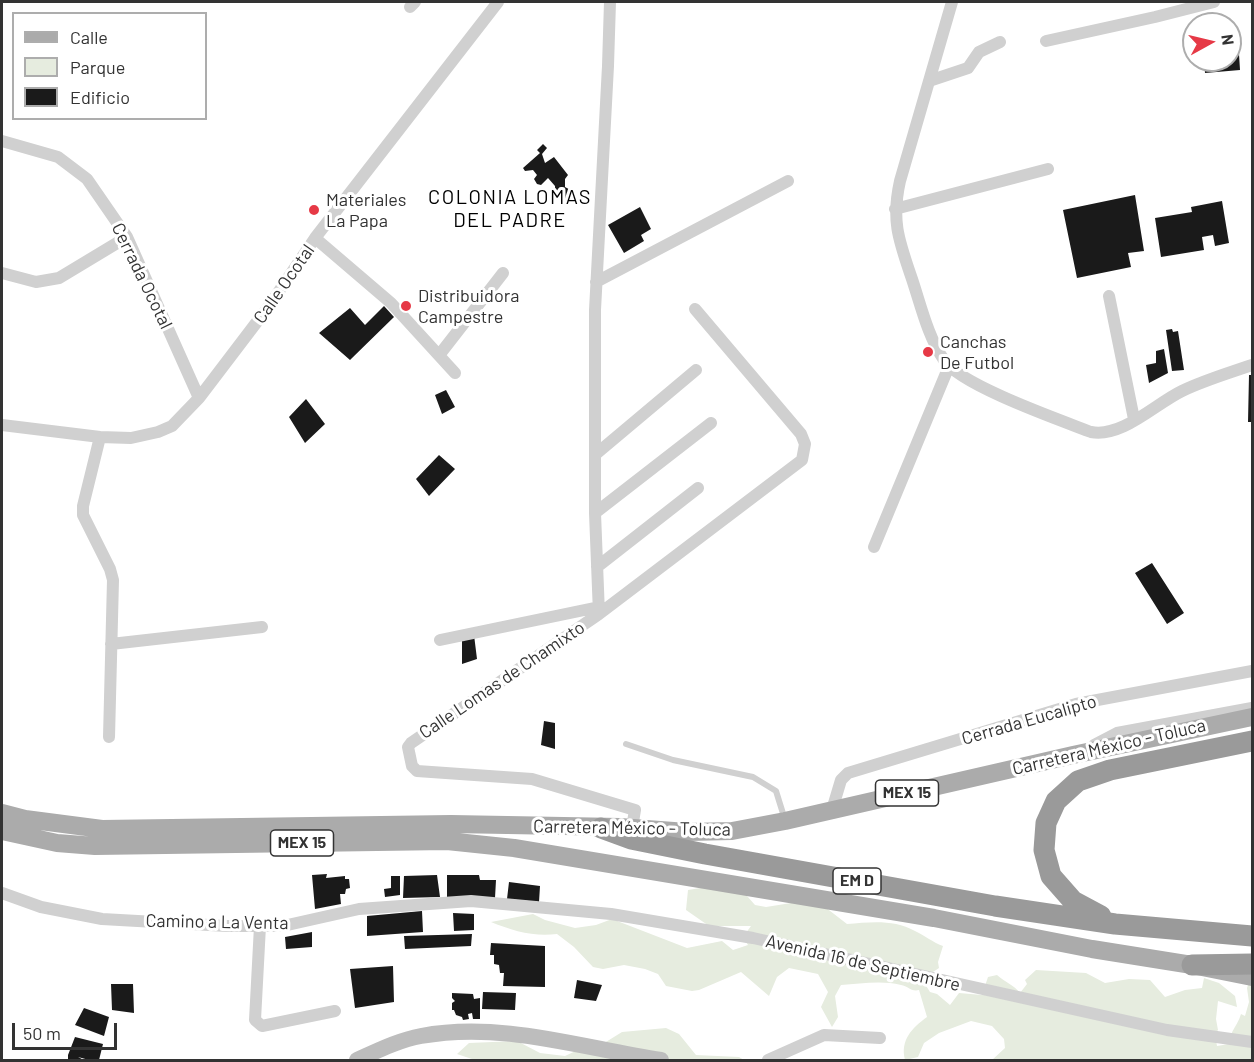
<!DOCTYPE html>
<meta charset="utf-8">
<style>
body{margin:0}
#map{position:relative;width:1254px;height:1062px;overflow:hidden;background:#fff;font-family:Barlow,sans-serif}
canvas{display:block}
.frame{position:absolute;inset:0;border:3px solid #333;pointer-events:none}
.legend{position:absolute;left:12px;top:12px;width:195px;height:108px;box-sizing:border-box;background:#fff;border:2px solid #adadad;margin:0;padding:8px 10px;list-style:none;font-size:18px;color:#333}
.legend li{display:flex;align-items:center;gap:12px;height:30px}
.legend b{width:30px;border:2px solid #adadad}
.north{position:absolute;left:1182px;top:12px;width:60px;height:60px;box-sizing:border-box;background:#fff;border:2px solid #adadad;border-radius:50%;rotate:82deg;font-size:16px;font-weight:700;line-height:24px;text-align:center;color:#333}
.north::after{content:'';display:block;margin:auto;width:21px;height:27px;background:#e63946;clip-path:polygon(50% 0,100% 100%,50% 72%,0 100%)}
.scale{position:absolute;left:12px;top:1023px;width:105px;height:27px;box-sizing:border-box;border:3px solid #333;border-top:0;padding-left:8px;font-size:18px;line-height:21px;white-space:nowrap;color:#333;-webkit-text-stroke:4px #fff;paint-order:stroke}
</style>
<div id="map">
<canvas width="1254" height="1062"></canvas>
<div class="frame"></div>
<ul class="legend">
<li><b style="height:8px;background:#ababab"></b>Calle</li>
<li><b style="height:16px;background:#e6ecdf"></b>Parque</li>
<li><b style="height:16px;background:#1a1a1a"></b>Edificio</li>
</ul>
<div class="north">N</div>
<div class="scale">50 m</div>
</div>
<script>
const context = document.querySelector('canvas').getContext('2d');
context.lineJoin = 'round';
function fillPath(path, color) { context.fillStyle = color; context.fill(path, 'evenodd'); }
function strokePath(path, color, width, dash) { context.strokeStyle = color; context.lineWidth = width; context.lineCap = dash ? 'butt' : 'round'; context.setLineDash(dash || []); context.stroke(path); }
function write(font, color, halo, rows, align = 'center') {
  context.font = font + ' Barlow,sans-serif'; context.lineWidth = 6; context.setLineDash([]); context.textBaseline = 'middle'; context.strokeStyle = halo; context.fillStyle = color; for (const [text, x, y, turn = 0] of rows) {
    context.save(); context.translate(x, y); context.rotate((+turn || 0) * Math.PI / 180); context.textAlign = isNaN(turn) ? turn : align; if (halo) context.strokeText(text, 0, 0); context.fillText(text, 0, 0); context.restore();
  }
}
fillPath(new Path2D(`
 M725 884 740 888 755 905 766 907 810 900 825 907 847 924C870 922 894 919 915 931 926 936 932 942 943 946L938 962 939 968 933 972 927 973 925 984 930 992 937 994 950 1005 959 993 982 995 988 977 997 975C1005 982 1014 985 1020 993L1027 984 1025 980 1036 970 1086 973 1105 983 1129 979 1150 980 1165 997 1185 990 1202 988 1204 978 1219 983 1235 996 1237 1007 1218 1001 1216 1019 1218 1030 1215 1034 1217 1046 1229 1044C1231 1029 1237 1027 1241 1014L1245 1016 1249 1002 1247 988 1250 979 1252 978V1060H992L1005 1048 1004 1039 992 1026 971 1021 939 1033 924 1043 918 1057 905 1060C900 1040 912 1028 927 1017L919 990C911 992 908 986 901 985 881 980 860 984 841 985L835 996 838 1017 832 1027 821 1007 828 992 818 974 789 968 777 977 769 996 741 972 699 990 692 991 666 986 658 974 645 969 624 965 603 969 593 967 574 947 557 934C534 937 513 931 491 922L533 914 545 920 575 928 596 925 612 919 687 948 722 941 733 950 748 945 743 937 751 926H709L686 910 688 890Z
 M666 1028 679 1034 696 1055 739 1057 744 1060H475L457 1054 469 1043 517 1041 540 1053 565 1056 582 1048 601 1045 622 1032Z`), '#e6ecdf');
fillPath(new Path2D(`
 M1239 54 1240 70 1205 73 1204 60H1230V55Z
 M543 144 547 148 542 154 545 163 554 157 568 175 565 179V187L576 193 569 204 555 195V186L548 178 541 185 537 184 534 179 537 175 533 170 525 171 523 168 540 153 537 150Z
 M1135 195 1144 251 1128 253 1131 267 1077 278 1063 210Z
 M1222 201 1229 243 1215 246 1213 235 1202 237 1204 250 1161 257 1155 218 1192 212 1191 207Z
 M640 207 651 229 641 235 644 241 624 253 608 225Z
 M384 306 394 317 350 360 319 333 350 308 365 325Z
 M1172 329 1173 332 1178 331 1184 370 1172 371 1166 330Z
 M1164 349 1168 373 1149 383 1146 365 1156 363V351Z
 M1249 375H1252V422H1248Z
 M446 390 455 407 442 414 435 395Z
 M306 399 325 424 305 443 289 417Z
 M439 455 455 469 429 496 416 479Z
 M1152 563 1184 613 1167 624 1135 573Z
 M474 635 477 659 462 664V639Z
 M544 721 555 723V749L541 745Z
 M327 874 326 878 345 876V879H349L350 888 346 889 345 894H340L341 904 315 909 312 875Z
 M437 875 440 897 403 898 404 876Z
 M447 875H479L480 880H496L495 898 447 899Z
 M391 876H400V895L385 897 384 889 391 888Z
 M509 882 540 886 539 902 507 899Z
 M422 911 423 932 367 936V916Z
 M453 913 474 914V930L454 931Z
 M312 932V947L286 949 285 937Z
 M472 934 471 946 405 949 404 936Z
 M491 943 545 946V987L503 986 504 973H500L499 965 494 964V955H490Z
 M393 966 394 1002 355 1008 350 969Z
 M577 980 602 985 596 1001 574 998Z
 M111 984H133L134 1013 112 1010Z
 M483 992 516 993 515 1010 482 1009Z
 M452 993 473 994 474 999 480 998V1019H473L472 1013 468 1014 469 1019 463 1020 462 1017 456 1015 454 1010H452V1003L455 1001 452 998Z
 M84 1008 109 1017 104 1036 75 1025Z
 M75 1037 103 1044 99 1060H89L78 1057 84 1060H68V1055Z`), '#1a1a1a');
strokePath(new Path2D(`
 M626 744 673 760 753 777 776 791 785 820`), '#d0d0d0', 6);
strokePath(new Path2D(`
 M952 2 900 181C891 221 899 241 912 279 921 306 928 337 944 360 960 385 1060 420 1091 432 1122 438 1155 404 1182 391 1205 380 1229 373 1252 365
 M410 7 415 2
 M1046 41 1155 17 1214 2
 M929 81 968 68 979 52 1000 42
 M2 141 58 157 87 179 127 237 199 398
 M895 209 1048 169
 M315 238 391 303 455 373
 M2 273 36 282 59 278 127 237
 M596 282 788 181
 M1109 296 1134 419
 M440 354 503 273
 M2 425 100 437 131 438 158 432 172 426 199 398 269 306 315 238 498 2
 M100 437 83 506V515L110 569 113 580 109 737
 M596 454 696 370
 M595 513 711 423
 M874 547 949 366
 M597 567 698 488
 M599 614 595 513V310L608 66 610 2
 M440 640 599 607
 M111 644 262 627
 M1094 745 1117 733 1252 708
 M832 810 841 780 848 773 1076 704 1252 671
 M632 828 635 810 532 779 417 771 412 766 408 747 411 743 599 614 802 460 805 444 801 434 695 309
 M2 893 41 907 102 919 227 926H283L359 909 471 901 611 914 753 938 1167 1030 1252 1042
 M260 926 255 1020 262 1026 335 1011
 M768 1060 824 1035 880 1038`), '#d0d0d0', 12);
strokePath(new Path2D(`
 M357 1060C377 1051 399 1040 421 1036 501 1021 582 1048 661 1060`), '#bdbdbd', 16);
strokePath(new Path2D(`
 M2 813 25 819 102 829 451 824 620 827 687 832 732 831 785 821 1073 755 1252 717
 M2 831 57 843 95 846 447 841 514 848 934 918 1092 949 1192 965 1252 977`), '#ababab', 18);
strokePath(new Path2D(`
 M601 828 631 839 705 854 995 906 1115 924 1252 936
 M1101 916 1073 901 1051 876 1044 850 1046 823 1056 801 1078 781 1110 770 1252 741
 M1192 965 1252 964`), '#9a9a9a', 21);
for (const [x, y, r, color] of [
 [314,210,6,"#e63946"],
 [406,306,6,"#e63946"],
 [928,352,6,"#e63946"]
]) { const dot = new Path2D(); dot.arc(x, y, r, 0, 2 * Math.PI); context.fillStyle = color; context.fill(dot); strokePath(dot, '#fff', 2); }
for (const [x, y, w] of [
 [907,793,63],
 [302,843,63],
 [857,881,48]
]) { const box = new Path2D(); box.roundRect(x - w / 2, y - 13, w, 26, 4.5); context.fillStyle = '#fff'; context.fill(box); strokePath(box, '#333', 1.5); }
write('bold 16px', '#333', null, [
 ["MEX 15",907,793],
 ["MEX 15",302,843],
 ["EM D",857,881]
]);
write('18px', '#333', '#fff', [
 ["Materiales",326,200],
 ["La Papa",326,221],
 ["Distribuidora",418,296],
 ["Campestre",418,317],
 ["Canchas",940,342],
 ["De Futbol",940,363]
], 'left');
write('18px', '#333', '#fff', [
 ["Cerrada Ocotal",142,276,64],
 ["Calle Ocotal",284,284,-55],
 ["Calle Lomas de Chamixto",502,680,-34],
 ["Cerrada Eucalipto",1029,720,-16],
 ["Carretera México - Toluca",1109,747,-13],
 ["Carretera México - Toluca",632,828,1],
 ["Camino a La Venta",217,922,1],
 ["Avenida 16 de Septiembre",863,963,13]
]);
context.letterSpacing = '1.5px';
write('20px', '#000', '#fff', [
 ["COLONIA LOMAS",510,197],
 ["DEL PADRE",510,220]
]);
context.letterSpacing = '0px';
</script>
